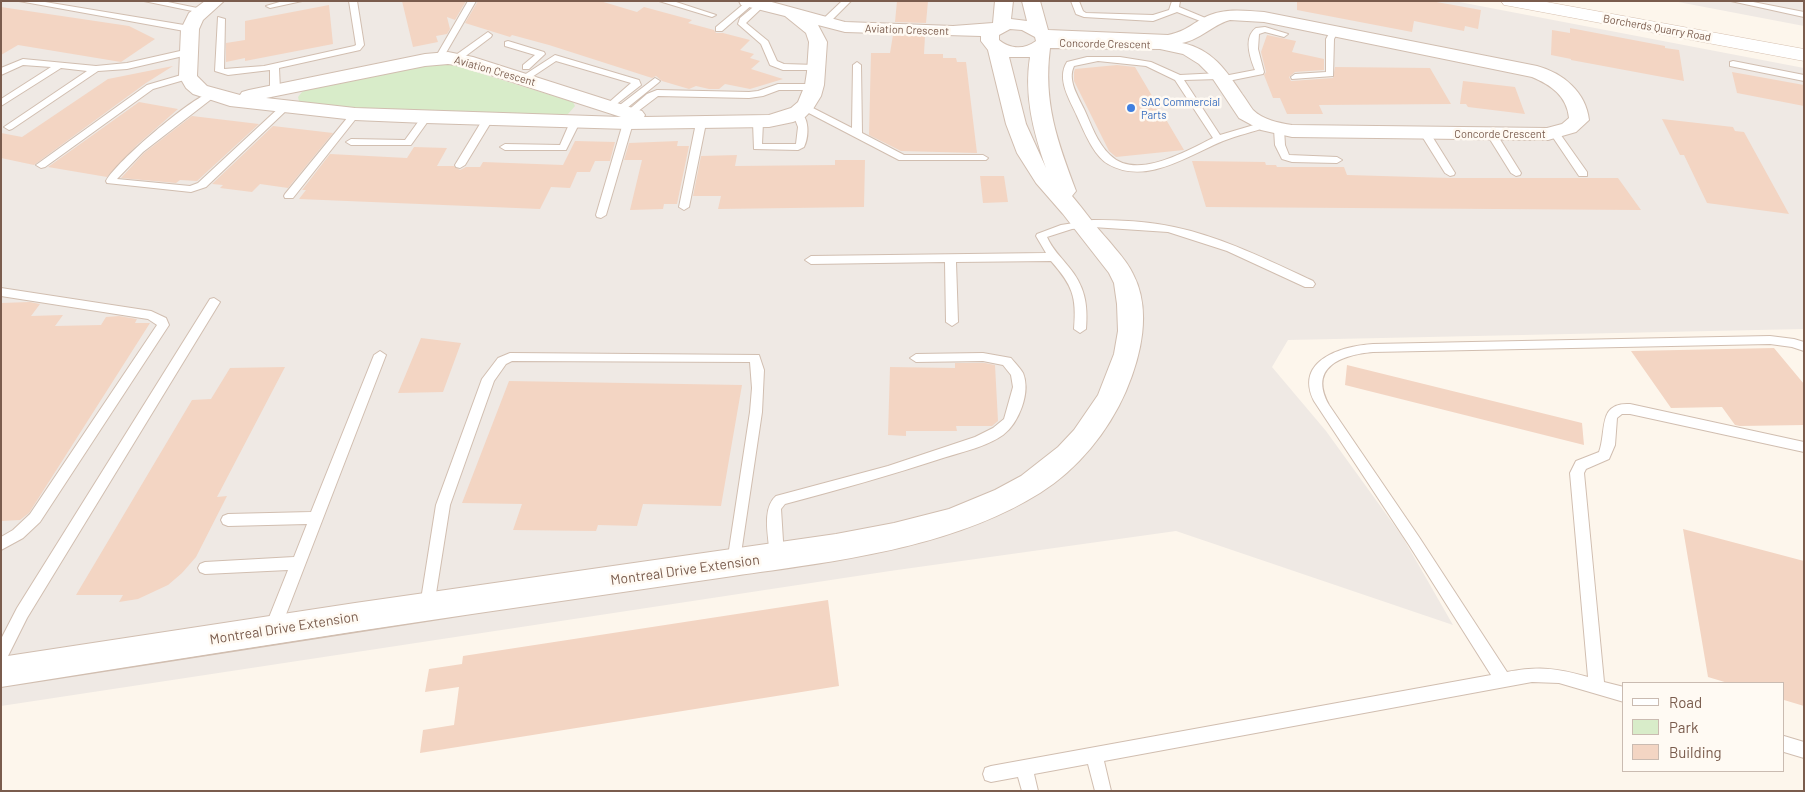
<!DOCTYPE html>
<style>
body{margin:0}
#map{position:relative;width:1805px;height:792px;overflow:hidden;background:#fdf6ec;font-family:Barlow,sans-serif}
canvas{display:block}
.frame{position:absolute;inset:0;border:2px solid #7a5c4d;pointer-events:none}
.legend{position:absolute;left:1622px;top:682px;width:162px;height:90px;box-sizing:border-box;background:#fffaf3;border:1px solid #cabbb1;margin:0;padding:6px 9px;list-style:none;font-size:15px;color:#7a5c4d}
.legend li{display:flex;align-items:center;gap:10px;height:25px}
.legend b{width:25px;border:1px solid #cabbb1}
</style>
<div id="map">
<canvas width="1805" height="792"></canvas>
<div class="frame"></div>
<ul class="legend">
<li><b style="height:6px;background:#fff"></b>Road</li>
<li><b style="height:14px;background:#d8ecc9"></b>Park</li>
<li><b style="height:14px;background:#f3d5c3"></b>Building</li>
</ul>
</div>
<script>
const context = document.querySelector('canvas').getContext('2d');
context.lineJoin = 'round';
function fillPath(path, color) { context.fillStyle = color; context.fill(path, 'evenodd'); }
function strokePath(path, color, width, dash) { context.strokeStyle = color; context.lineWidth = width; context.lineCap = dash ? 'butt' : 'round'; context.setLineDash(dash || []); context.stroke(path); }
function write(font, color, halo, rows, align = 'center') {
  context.font = font + ' Barlow,sans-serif'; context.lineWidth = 5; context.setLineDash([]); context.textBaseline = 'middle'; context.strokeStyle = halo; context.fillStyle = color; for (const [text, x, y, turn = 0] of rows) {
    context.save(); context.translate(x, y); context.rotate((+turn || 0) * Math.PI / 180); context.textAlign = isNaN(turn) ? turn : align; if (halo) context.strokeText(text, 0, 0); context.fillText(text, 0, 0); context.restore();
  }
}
fillPath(new Path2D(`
 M1 1H1454L1804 68V329L1288 340 1272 367 1326 431 1402 536 1453 625 1176 531 890 571 1 706Z
 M1673 1H1804V26Z`), '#efe9e4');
fillPath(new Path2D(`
 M450 64 573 102 575 106 568 114 561 115 355 108 304 103 299 101 298 97 302 92 311 88 416 66Z`), '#d8ecc9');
fillPath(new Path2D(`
 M402 1H466L455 20 447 17 450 29 447 34 436 36 438 42 413 47Z
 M478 1H600L637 12 644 7 692 20 688 23 714 30 716 33H723L750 40 740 50 754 54 750 58 760 61 751 69 783 79 750 89 725 84 719 89H709L696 86 689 89 662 81 656 76 652 78 549 45 512 35 510 37 465 23Z
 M897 1H928L926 23 895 22Z
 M1297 1H1431L1481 10 1478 29 1465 26 1464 31 1414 21 1412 32 1297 10Z
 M329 5 333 44 245 61V58L226 62V43L245 40V21Z
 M1 7 129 26 155 39 121 62 18 45 1 55Z
 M1570 28 1665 46V48L1679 50 1684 81 1571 60V59L1551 55 1552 30 1570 33Z
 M893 35 925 36 924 54H943V58H956L957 62H966L977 153 901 151 869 135 871 53H890Z
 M1267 35 1296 41 1292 52 1324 59V70L1295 72 1289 77 1291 81 1333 78 1335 67 1430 68 1451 104 1319 105 1323 114H1287L1280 98H1273L1264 75 1266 72 1261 52Z
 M1117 65 1135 67 1184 150 1116 157 1109 151 1074 81V72L1075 69Z
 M173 66 146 83 34 165 1 158V133L22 137 108 79Z
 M1732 72 1804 85V106L1737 93Z
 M1463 81 1515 87 1525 114 1468 107 1466 104H1460Z
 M139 102 178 109 137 145 107 177 48 167Z
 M192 116 259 124 197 181 180 180 176 183 121 178 144 153Z
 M1662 119 1733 127 1735 131 1744 132 1789 214 1707 203 1684 155H1680Z
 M273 126 333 133 288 188 260 184 252 192 220 188 223 185 212 184Z
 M575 141 615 142 610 161H595L590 172H577L570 188 551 187 540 209 299 199 306 190H302L330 154 407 158 414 147 447 148 437 166H454L460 170 466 167H480L483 162 563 165Z
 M678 141 677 146H689L677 204H664L663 209 630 210 642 160H624L629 143Z
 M737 155 735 166 835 165V160H865L864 207 718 209 721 196H693L701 156Z
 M1192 161 1265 162 1266 165H1276L1277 167H1344L1347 175 1450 178H1618L1641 210 1206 207Z
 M980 176H1004L1008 202 983 203Z
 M30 302 40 304 31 316 63 315 55 326 101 325 106 317 119 316 137 319 135 323H150L29 513 20 520 1 521V303Z
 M421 338 461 343 443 392 398 393Z
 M1774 348 1804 384V425L1740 426 1735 425 1722 407 1671 408 1631 351Z
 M955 363H985L995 365 998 421 992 426H956L957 431H906V436L888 435 890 367 955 368Z
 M1347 365 1582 423 1584 445 1345 385Z
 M285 367 217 497 227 496 196 557 182 573 168 585 138 599 119 602 123 595H76L192 400 211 399 230 368Z
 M509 381 742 385 721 506 643 504 637 526 598 525 596 531 513 530 522 504 462 503Z
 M1683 529 1804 561V706L1784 700V683H1728L1708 677Z
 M828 600 839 686 420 753 423 730 454 725 459 687 425 692 429 669 462 664 463 656Z`), '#f3d5c3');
const lane = new Path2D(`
 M19 1H39L190 26 194 29 190 32Z
 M144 1H163L202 9 206 11 202 13Z
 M283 1H302L270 8 266 6Z
 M349 1H357L364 45 360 50 279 68 280 90 275 93 270 90V70L228 75 215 71 218 17 225 19 224 69 264 66 354 46 356 45Z
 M468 1H476L443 58 436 60 435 58Z
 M659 1H673L716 15 712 17Z
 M842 1H851L828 24H822V20Z
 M1071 1H1079L1083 11 1086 13 1153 15 1169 10 1172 1H1180L1179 7 1215 22 1208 24 1177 12 1153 21 1084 17 1076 14Z
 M1731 1H1748L1804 12V17Z
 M746 2 753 4 722 31H716V27Z
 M758 3 765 5 746 23 768 41 777 61 784 64 816 65 819 66V70H783L770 65 761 44 738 24 740 18Z
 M1265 27 1288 34 1284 37 1265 32 1259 34 1258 49 1264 72 1263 74 1223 82 1219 79 1184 80 1220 135 1264 122 1267 123V127C1253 132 1238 135 1223 141 1189 155 1146 186 1108 164 1093 155 1084 131 1077 116 1070 100 1056 79 1067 62L1087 57H1120L1151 62 1180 75 1220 73 1224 76 1255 70C1250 58 1243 37 1256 28ZM1098 61 1146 66 1175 80 1213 138C1186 151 1136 181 1110 155 1097 143 1091 124 1084 109 1078 96 1067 80 1074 66Z
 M1332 28 1339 30 1334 39 1333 76 1292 79 1291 77 1295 74 1326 72V39Z
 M488 32 492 35 491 37 459 61H453V57Z
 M508 41 544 52 545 54 529 69H523V65L535 55 505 46V42Z
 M189 49 193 52 192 54 127 69 98 71 12 129 9 130 4 127 87 71 61 68 1 106V99L51 67 23 65 1 75V68L23 59 96 66 127 63Z
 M555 55 639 80 641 85 609 110 604 107 606 105 631 83 556 61 526 81H520L518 79Z
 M1733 61 1804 75V81L1730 66V62Z
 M857 62 861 65 862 133 904 155H983L988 158 986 160H899L803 110V106H809L852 128 853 65Z
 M188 73 192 76 191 78 153 89 45 167 41 168 36 165 147 85Z
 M655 78 660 81 658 83 622 112H616V108Z
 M778 84H813L818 87 813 90H779L763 96 749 98 658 96 633 115 630 116 625 113 647 94 657 90 749 92 758 91Z
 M211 92 216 95 214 97 143 152 117 179 190 186 198 183 282 105H288L290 107 206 187 191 192 107 183 106 181C117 161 190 99 211 92Z
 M355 111 358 112V116L293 198H285L284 196 285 194 352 112Z
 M798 111C810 116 809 137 804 147L798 150 754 149 753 122 758 119 763 122 762 144H796L798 127 793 114Z
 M426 114 431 117 411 145H351L346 142 351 139 405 140 423 115Z
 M488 116 493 119 465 165 460 168 456 167 455 165 483 119Z
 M575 119 580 122 566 150H505L500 147 505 144 560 145 570 122Z
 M628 120 633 123 606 215 601 218 597 217 596 215 623 123Z
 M701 120 706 123 689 207 684 210 679 207 696 123Z
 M1279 126 1284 129 1285 145 1289 155 1337 157 1342 160 1337 163 1292 162 1282 159 1275 145 1274 129Z
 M1425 130 1430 133 1455 173 1454 175 1450 176 1445 173 1420 133Z
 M1491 130 1496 133 1521 173 1520 175 1516 176 1511 173 1486 133Z
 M1555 130 1558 131 1587 172V176H1579L1550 133Z
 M1093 220C1119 220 1148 221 1174 227 1222 237 1268 260 1313 281L1315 284 1313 287H1305L1227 251 1168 232 1093 227 1072 229 1047 237C1052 249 1061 257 1068 266 1085 286 1088 304 1086 329L1080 333 1074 329C1077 296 1072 285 1051 261L956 262 958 322 952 326 946 322 945 262 811 264 805 260 811 256 1046 253 1036 236 1037 234 1061 225Z
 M1 288 151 311 166 318 169 325 40 522 23 538 1 550V537L13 530 30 514 157 325 148 319 1 296Z
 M214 298 220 302 27 618 6 660 1 662V639L17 608 210 299Z
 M1770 336 1794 339 1804 342V351L1792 347 1770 344 1373 352C1341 355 1308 367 1329 405L1419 537 1507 672C1540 666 1556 668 1588 677L1570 473 1576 461 1599 452C1607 431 1597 402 1630 404L1804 442V452L1630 414H1622L1617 418 1615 445 1609 459 1586 469 1584 473 1604 682 1624 687V702L1559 683 1532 682 1104 761 1111 791H1095L1088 764 1034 774 1038 791H1022L1018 777 991 782 985 780 983 774 985 768 991 766 1491 675 1409 545 1314 401C1294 360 1342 346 1373 344Z
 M380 351 386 355 280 630 277 635 272 637 267 635 264 630 288 570 205 574 200 572 198 568 200 564 205 562 294 557 307 524 228 526 223 524 221 520 223 516 228 514 311 512 374 355Z
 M510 353 759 355 764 370 762 412 739 567 734 569 729 567 727 563 750 412 752 388 750 362 512 361 506 364 494 381 450 505 434 606 432 611 427 613 422 611 420 606 436 505 482 379 498 358Z
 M983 353 1011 358C1015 363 1020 368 1023 373 1031 392 1019 423 1003 435 986 447 962 452 943 458 891 475 838 490 785 504L781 509 784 557 782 561 777 563 772 561 770 557C769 538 761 509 776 496L888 466 975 437 993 428 1004 419 1013 387 1011 375 1003 365 983 361 916 362 910 358 916 354Z
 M1784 736 1804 742V758L1784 752Z`);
const street = new Path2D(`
 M205 1H224L203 20 199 29 197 76 207 86 240 95 242 92 249 90 425 54 448 52 473 57 642 111 645 115 644 117 769 115 791 108 798 102 805 85 807 72 809 42 806 33 785 16 741 5 739 1H768L845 22 953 26 993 23 995 1H1013L1011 19 1027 21 1022 1H1040L1048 30 1168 35C1188 31 1193 22 1210 15 1228 8 1246 11 1264 12L1537 66C1563 73 1586 92 1589 120L1576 132 1548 140 1292 137 1261 130 1239 118 1211 76 1199 64 1183 54 1160 49 1050 48C1043 102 1057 141 1076 191L1072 196C1084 210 1095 226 1108 240 1117 251 1127 261 1133 274 1152 310 1141 356 1126 391 1108 432 1078 469 1040 493 950 549 836 561 733 576 646 589 559 601 472 614 315 637 158 662 1 687V657L355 603 836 534 894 523 949 509 995 490 1021 476 1058 447 1074 430 1098 395 1114 354 1118 331 1117 304 1114 283 1109 273 1063 214 1036 183 1017 153 1006 124 988 50 981 41V36L845 32 818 25 827 42 824 85 821 96 813 109 805 117 793 122 769 127 628 129 426 123 355 120 230 106 193 94 186 88 179 76 181 29 189 13ZM1230 20 1264 22 1532 77C1551 85 1567 96 1569 118L1562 124 1547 128 1292 125C1279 123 1263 120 1253 110 1249 105 1246 99 1242 94 1226 70 1212 49 1182 43 1200 40 1212 25 1230 20ZM1010 29 1022 30 1035 37 1036 41C1024 50 1010 49 999 40V35ZM1009 57H1030C1024 95 1033 131 1046 168L1026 124ZM448 64 463 66 621 117 355 108 266 98 425 66Z`);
const secondary = new Path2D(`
 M1501 1H1541L1804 49V61L1510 6 1504 5Z`);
strokePath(lane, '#d1beb0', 2);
strokePath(street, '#d1beb0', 2);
strokePath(secondary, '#d6c0b0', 1);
fillPath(lane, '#fff');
fillPath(street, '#fff');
fillPath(secondary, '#fff');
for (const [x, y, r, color] of [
 [1131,108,5,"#3f7fe0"]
]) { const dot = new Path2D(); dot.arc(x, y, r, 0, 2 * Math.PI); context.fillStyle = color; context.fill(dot); strokePath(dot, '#fffaf3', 2); }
write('11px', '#7a5c4d', '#fffaf3', [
 ["Borcherds Quarry Road",1657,28,10],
 ["Aviation Crescent",907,30,2],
 ["Concorde Crescent",1105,44,1],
 ["Aviation Crescent",495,71,16],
 ["Concorde Crescent",1500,134]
]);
write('11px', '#366cbe', '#fffaf3', [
 ["SAC Commercial",1141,102],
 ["Parts",1141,115]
], 'left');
write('14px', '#7a5c4d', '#fffaf3', [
 ["Montreal Drive Extension",685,570,-8],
 ["Montreal Drive Extension",284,628,-9]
]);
</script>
